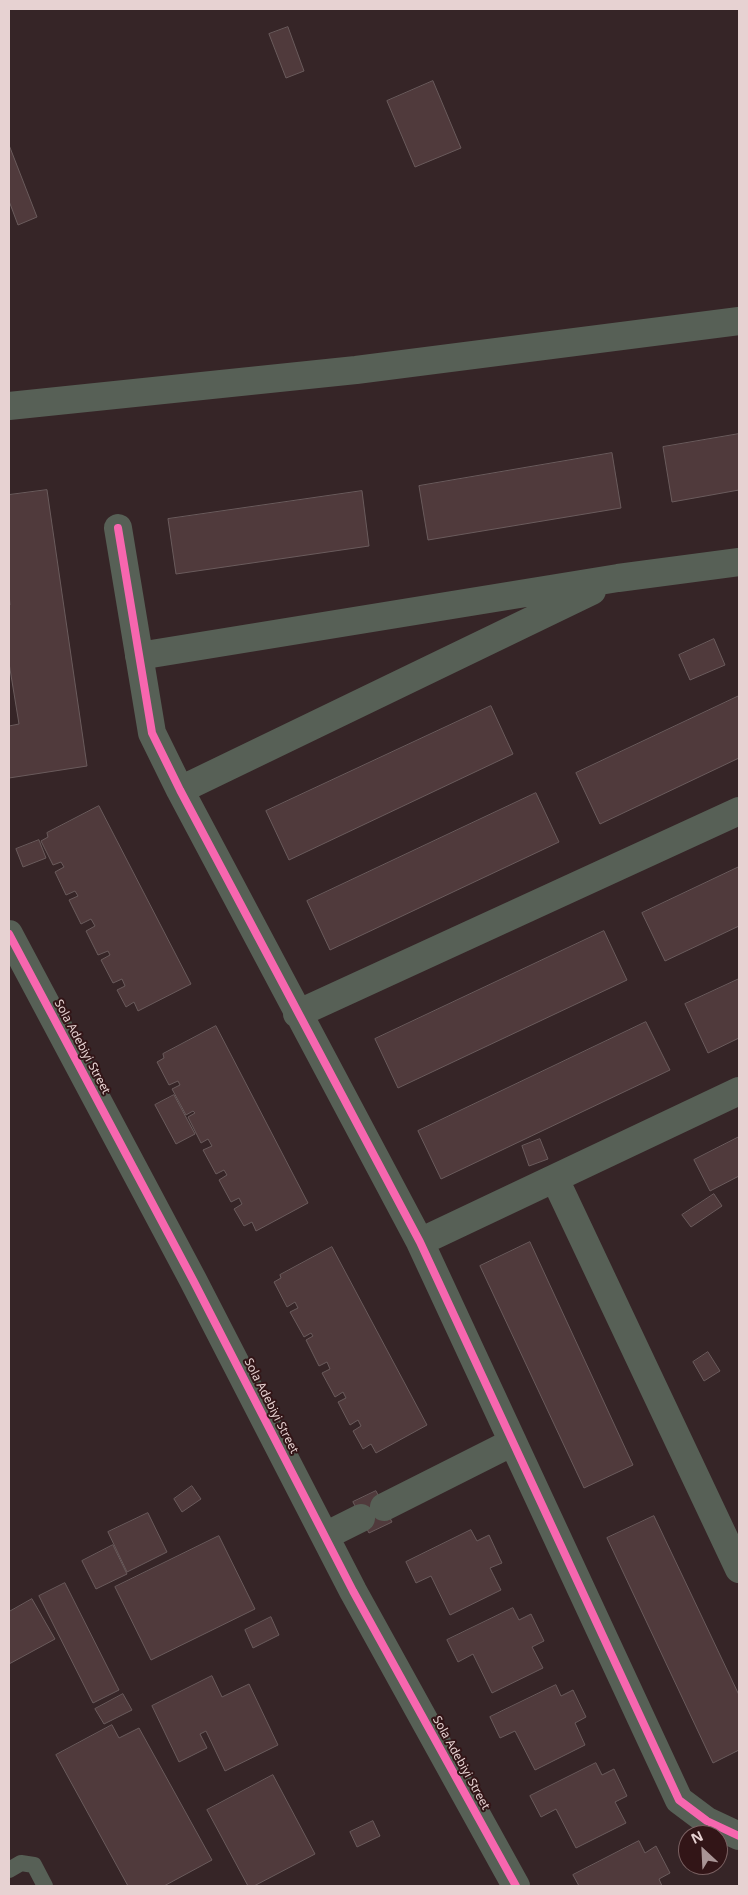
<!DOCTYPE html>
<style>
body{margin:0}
#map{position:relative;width:748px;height:1895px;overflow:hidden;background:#362527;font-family:"Noto Sans",sans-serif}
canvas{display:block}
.frame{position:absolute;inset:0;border:10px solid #e7d2d2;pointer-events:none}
.north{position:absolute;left:678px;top:1825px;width:50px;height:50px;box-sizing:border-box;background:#321517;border:1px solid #7a6162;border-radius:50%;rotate:335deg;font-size:14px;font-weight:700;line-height:20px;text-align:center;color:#e7d2d2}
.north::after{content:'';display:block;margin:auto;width:18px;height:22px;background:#a99596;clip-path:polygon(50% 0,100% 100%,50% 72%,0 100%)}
</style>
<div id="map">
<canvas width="748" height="1895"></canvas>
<div class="frame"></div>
<div class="north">N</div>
</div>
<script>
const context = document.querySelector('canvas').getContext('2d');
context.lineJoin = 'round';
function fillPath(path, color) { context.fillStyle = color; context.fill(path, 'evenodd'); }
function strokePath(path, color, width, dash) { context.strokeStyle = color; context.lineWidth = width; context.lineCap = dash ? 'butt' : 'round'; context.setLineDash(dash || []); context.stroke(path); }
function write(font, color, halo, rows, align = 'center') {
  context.font = font + ' "Noto Sans",sans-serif'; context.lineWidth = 4; context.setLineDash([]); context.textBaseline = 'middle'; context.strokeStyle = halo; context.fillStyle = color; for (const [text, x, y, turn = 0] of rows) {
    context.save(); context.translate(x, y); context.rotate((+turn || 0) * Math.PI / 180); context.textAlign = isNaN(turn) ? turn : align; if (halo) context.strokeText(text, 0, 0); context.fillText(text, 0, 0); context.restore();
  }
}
const building = new Path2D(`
 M288 27 304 71 286 78 269 34Z
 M433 81 461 148 415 167 387 101Z
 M9 145 37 217 18 225 9 201Z
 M739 434V490L672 502 663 447Z
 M612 453 621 508 428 540 419 486Z
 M47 490 87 766 9 778V726L19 724 9 663V605H10L9 593V495Z
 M362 491 369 546 176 574 168 519Z
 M714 639 725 665 690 680 679 655Z
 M739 696V758L600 824 576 773Z
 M491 706 513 754 289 860 266 811Z
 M536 793 559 842 330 950 307 901Z
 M99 806 191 984 138 1011 134 1002 126 1007 117 990 125 986 122 979 113 983 101 960 110 955 108 951 98 955 86 931 95 926 91 919 81 924 69 900 78 896 75 891 66 895 55 872 64 867 61 862 53 865 41 841 48 837 47 833Z
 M39 840 46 858 23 867 16 849Z
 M739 867V926L665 961 642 913Z
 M604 931 627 980 398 1088 375 1039Z
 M739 979V1038L708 1053 685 1004Z
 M646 1022 670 1070 441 1179 418 1131Z
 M216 1026 308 1203 256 1231 252 1222 244 1226 234 1209 242 1204 239 1198 231 1202 219 1180 227 1175 224 1170 216 1174 203 1150 212 1146 208 1139 201 1143 188 1117 195 1113 193 1111 186 1115 172 1089 180 1085 178 1081 169 1085 157 1062 164 1058 163 1054Z
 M174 1095 195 1134 176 1144 155 1105Z
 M739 1137V1176L710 1191 694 1160Z
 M540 1139 548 1159 529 1166 522 1146Z
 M714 1194 722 1206 691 1227 682 1215Z
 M530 1242 633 1465 584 1488 480 1266Z
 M332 1247 427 1425 376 1453 371 1444 363 1449 353 1431 361 1426 358 1420 350 1425 338 1402 346 1398 343 1392 335 1397 322 1373 330 1369 327 1362 319 1366 306 1340 313 1336 311 1333 304 1337 290 1312 298 1308 295 1302 287 1307 274 1282 281 1278 280 1275Z
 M708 1352 720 1371 704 1381 693 1362Z
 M192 1486 201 1499 182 1512 174 1499Z
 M376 1491 392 1522 369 1533 353 1502Z
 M148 1513 167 1552 127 1572 108 1532Z
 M654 1516 739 1695V1750L713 1763 607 1538Z
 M471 1530 477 1541 489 1535 502 1563 490 1568 501 1590 450 1615 431 1576 416 1583 406 1562Z
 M219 1536 255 1609 151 1660 115 1587Z
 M113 1545 127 1574 96 1589 82 1561Z
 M65 1583 119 1690 93 1703 39 1596Z
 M32 1599 55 1639 9 1664V1612Z
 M513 1608 519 1620 531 1614 544 1641 532 1647 543 1668 492 1693 473 1654 458 1662 447 1640Z
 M271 1617 279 1635 253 1648 245 1630Z
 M212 1676 222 1697 249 1684 278 1745 225 1771 206 1731 200 1734 207 1748 179 1762 152 1706Z
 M556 1685 561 1696 573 1690 586 1717 575 1723 585 1745 535 1770 515 1731 500 1738 490 1717Z
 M123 1694 132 1710 104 1724 95 1709Z
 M112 1725 119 1738 139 1728 212 1860 164 1886H128L56 1755Z
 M596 1763 602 1775 614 1769 627 1796 615 1802 626 1823 576 1848 556 1809 541 1817 530 1796Z
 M273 1775 315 1854 254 1886H248L207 1810Z
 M373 1821 380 1836 357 1847 350 1832Z
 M639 1841 645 1853 656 1846 670 1873 659 1879 662 1886H579L573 1875Z`);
fillPath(building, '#503a3c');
strokePath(building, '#6a5b5c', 1);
strokePath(new Path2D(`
 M9 1870 21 1863 34 1865 45 1886`), '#576056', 16);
strokePath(new Path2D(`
 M9 406 356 370 739 321
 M118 528 152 733 180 790 420 1242 679 1800 707 1821 739 1836
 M139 656 618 578 739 562
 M180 790 592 591
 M9 934 193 1280 353 1591 516 1886
 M297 1014 739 811
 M555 1179 739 1569
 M420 1242 739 1091
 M384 1507 513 1442
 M325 1536 361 1518`), '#576056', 28);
strokePath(new Path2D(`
 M118 528 152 733 180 790 420 1242 679 1800 707 1821 739 1836
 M9 934 193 1280 353 1591 516 1886`), '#f766af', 8);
write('12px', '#e7d2d2', '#321517', [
 ["Sola Adebiyi Street",82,1047,62],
 ["Sola Adebiyi Street",271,1406,63],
 ["Sola Adebiyi Street",461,1763,61]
]);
</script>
